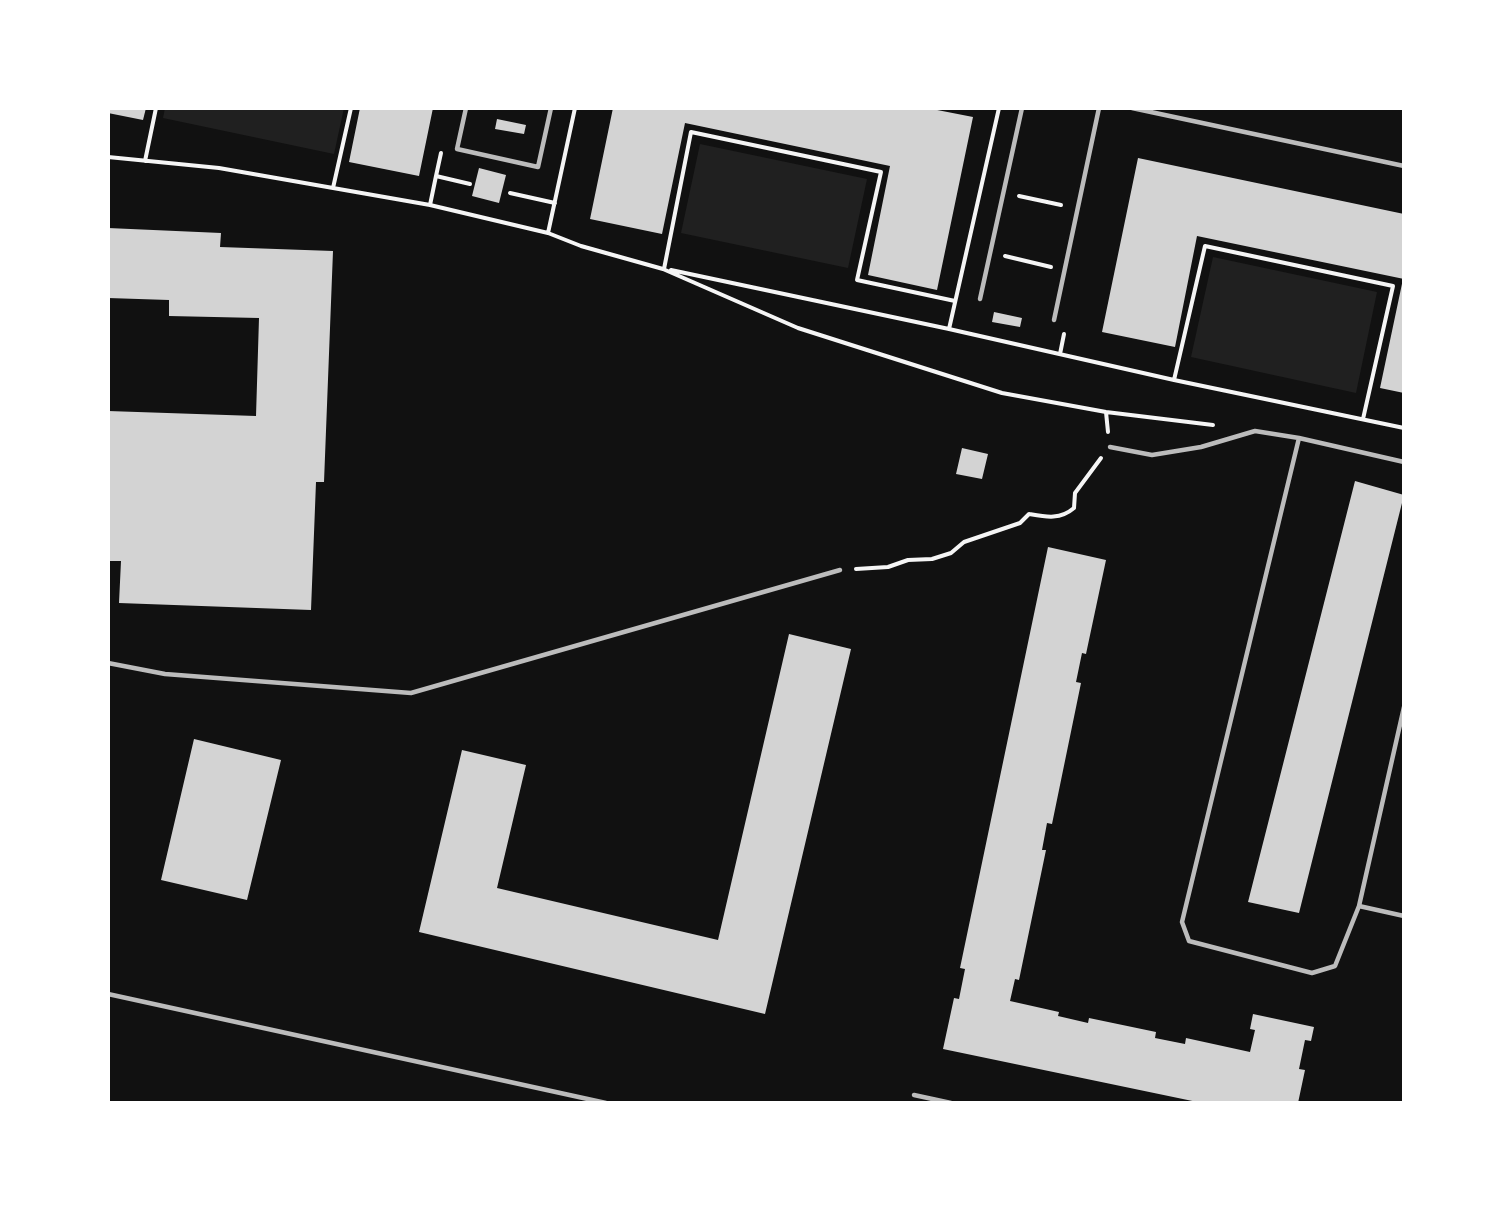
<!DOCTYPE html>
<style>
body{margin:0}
#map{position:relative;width:1512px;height:1211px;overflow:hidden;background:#111;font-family:Arial,sans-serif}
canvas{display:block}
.frame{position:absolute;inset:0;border:110px solid #fff;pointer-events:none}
</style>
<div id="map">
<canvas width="1512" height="1211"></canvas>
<div class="frame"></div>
</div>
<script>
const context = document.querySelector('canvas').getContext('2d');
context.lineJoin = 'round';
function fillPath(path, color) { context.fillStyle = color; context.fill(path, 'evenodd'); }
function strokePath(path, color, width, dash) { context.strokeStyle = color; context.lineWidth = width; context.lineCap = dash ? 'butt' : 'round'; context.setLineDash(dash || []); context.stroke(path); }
fillPath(new Path2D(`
 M165 108H344L334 154 163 118Z
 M700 144 867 179 848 268 681 233Z
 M1213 257 1377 292 1356 393 1191 357Z`), '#202020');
fillPath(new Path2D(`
 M108 108H146L143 120 108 113Z
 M360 108H433L419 176 349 162Z
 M613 108H927L973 117 937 290 868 275 890 166 685 123 662 234 590 219Z
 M497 119 526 125 524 134 495 129Z
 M1138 158 1404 214V279L1197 236 1175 347 1102 332Z
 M479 168 506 175 499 203 472 196Z
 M108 228 221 233 220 247 333 251 324 482H316L311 610 119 603 121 561H108V411L256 416 259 318 169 316V300L108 298Z
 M1403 279H1404V393L1380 388Z
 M994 312 1022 318 1020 327 992 322Z
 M962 448 988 454 982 479 956 474Z
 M1355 481 1404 495 1299 913 1248 902Z
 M1048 547 1106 560 1086 654 1082 653 1076 682 1081 683 1052 824 1047 823 1042 850H1046L1019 980 1015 979 1010 1001 1059 1012 1058 1016 1088 1023 1089 1018 1156 1032 1155 1038 1185 1044 1186 1038 1250 1052 1255 1030 1250 1029 1253 1014 1314 1027 1311 1041 1305 1040 1299 1069 1305 1070 1298 1103H1202L943 1049 954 998 959 999 965 969 960 968Z
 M789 634 851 649 765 1014 419 932 462 750 526 765 497 888 718 940Z
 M194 739 281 760 247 900 161 880Z`), '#d3d3d3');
strokePath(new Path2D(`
 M999 108 949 329 1174 380 1404 428
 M441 153 436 176 470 184
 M108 157 219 168 430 205 548 233 581 246 663 269 798 328 1002 393 1106 412 1213 425
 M145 161 156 108
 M333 188 351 108
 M510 193 555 203
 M1019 196 1061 205
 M430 205 436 176
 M548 233 575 108
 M1005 256 1051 267
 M664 269 691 132 881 172 857 280 955 301
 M671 270 949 329
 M1060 354 1064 334
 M1174 380 1205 246 1393 286 1363 419
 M1106 412 1108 432
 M856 569 888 567 908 560 932 559 951 553 964 542 1020 523 1029 514C1046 517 1060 520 1074 508L1075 493 1101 458`), '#f5f5f5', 4);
strokePath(new Path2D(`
 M466 108 457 149 538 167 551 108
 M1132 108 1404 166
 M980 299 1022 108
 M1054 320 1099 108
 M1110 447 1152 455 1201 447 1255 431 1299 438
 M1404 462 1299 438 1182 922 1189 941 1312 973 1335 966 1359 906 1404 916
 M108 663 165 674 411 693 840 570
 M1359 906 1404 707
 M108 994 606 1103
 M914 1095 951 1103`), '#bcbcbc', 4.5);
</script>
